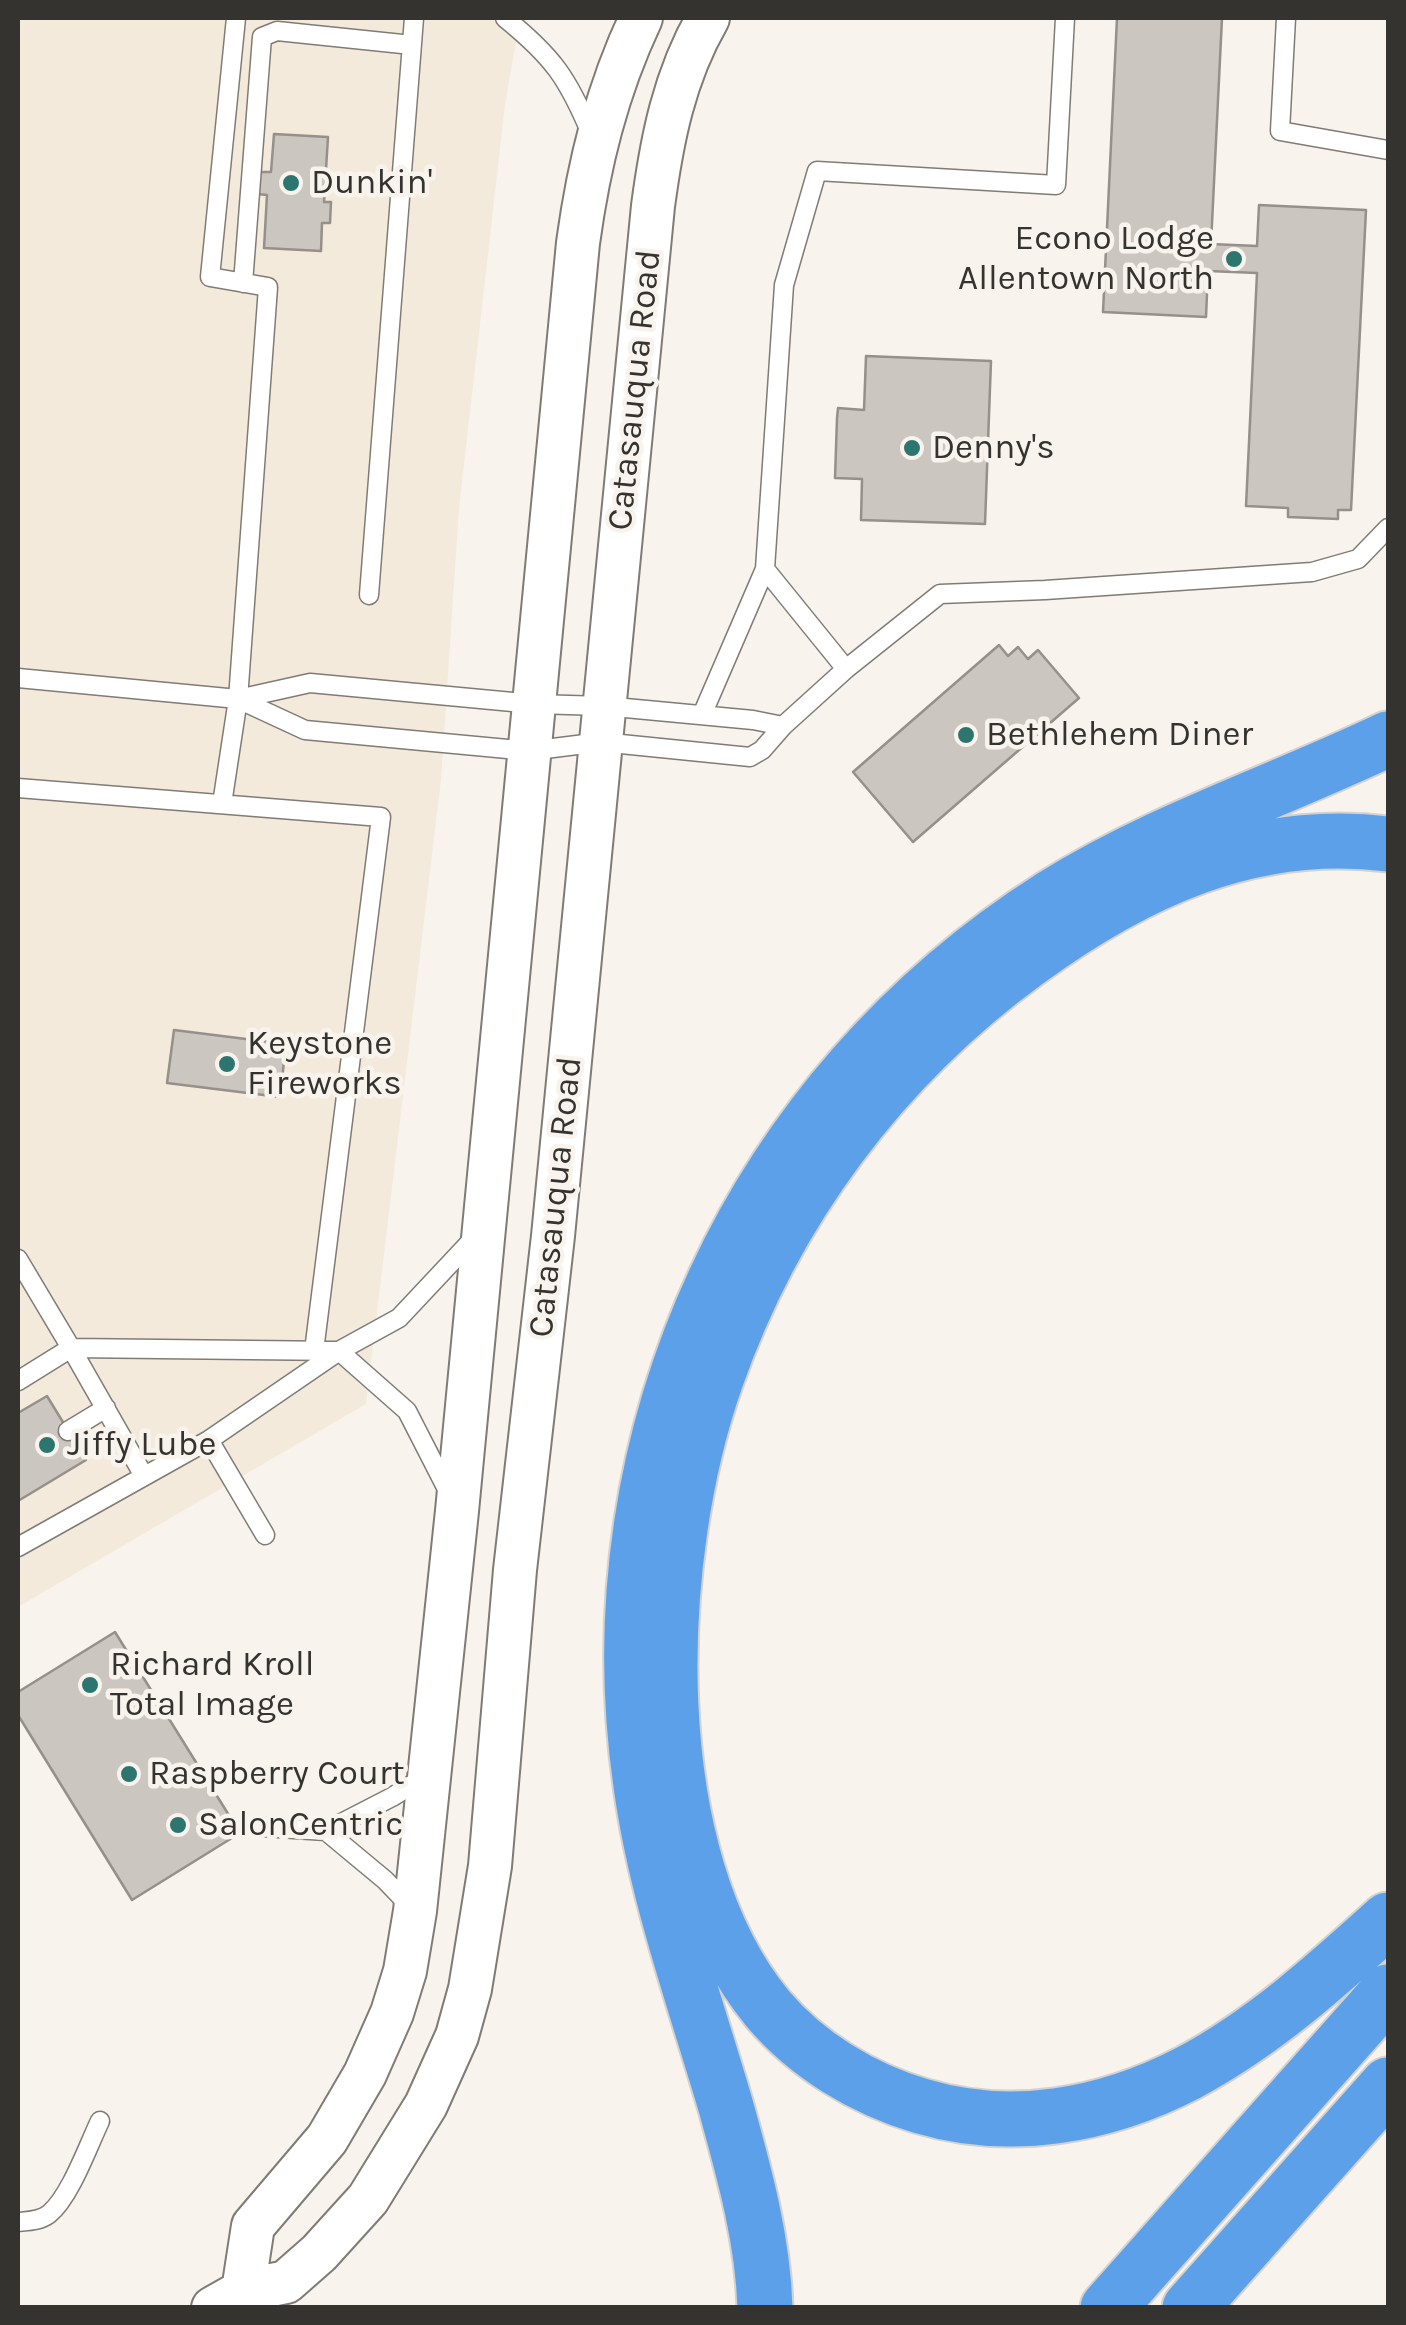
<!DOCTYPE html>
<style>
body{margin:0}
#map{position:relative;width:1406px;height:2325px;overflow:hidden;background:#f8f4ed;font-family:Karla,sans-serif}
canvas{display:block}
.frame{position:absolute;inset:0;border:20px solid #353330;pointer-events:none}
</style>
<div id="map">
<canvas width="1406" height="2325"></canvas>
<div class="frame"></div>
</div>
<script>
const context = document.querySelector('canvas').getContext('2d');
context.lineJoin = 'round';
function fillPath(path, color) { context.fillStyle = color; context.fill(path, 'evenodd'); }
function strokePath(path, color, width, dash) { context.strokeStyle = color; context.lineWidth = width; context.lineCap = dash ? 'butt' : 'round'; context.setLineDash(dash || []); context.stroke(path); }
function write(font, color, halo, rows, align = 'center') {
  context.font = font + ' Karla,sans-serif'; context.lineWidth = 9; context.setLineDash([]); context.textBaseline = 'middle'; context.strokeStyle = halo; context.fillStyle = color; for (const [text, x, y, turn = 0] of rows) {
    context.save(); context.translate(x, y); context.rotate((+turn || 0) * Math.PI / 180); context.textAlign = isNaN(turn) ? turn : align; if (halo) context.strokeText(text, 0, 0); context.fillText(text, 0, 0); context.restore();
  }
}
fillPath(new Path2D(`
 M18 18H520L505 105 459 509 441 780 366 1404 18 1607Z`), '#f3eadc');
const building = new Path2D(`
 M1117 18H1222L1211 244 1257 246 1259 205 1366 210 1351 510H1338V519L1288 517V508L1246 506 1257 273 1208 271 1206 317 1103 312Z
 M274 134 328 137 324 202H331L330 223H322L321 251 264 248 267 195 257 194 258 172H271Z
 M866 356 991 361 985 524 861 520 862 479 835 478 837 418 838 408 864 410Z
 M999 645 1008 656 1018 647 1028 659 1038 650 1079 698 913 842 853 772Z
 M174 1030 286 1044 280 1097 167 1083Z
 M47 1396 86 1460 18 1501V1413Z
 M115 1632 240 1833 132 1900 18 1715V1692Z`);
fillPath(building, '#cbc6bf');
strokePath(building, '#95908a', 2.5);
const service = new Path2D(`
 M505 18C553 57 568 78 592 136
 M1286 18 1280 131 1388 150
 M243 283 262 37 277 31 412 45
 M765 569 846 669
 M369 595 414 18
 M18 678 238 699 310 683 534 704 604 706 753 720 783 726
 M238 699 305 730 529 751 601 742 750 757 762 750 783 726 846 669 940 594 1045 590 1312 572 1358 559 1388 528
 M702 715 765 569 784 285 817 171 1056 185 1065 18
 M18 788 381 817 314 1351
 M222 804 238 699 268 287 210 277 236 18
 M18 1259 71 1348 339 1351 407 1411 449 1493
 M18 1381 71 1348 144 1476
 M68 1431 106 1408
 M209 1440 339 1351 399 1318 476 1236
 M18 1547 209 1440 265 1535
 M262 1827 326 1831 392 1797 423 1778
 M326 1831 385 1880 411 1907
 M18 2222C28 2221 40 2221 49 2214 70 2197 88 2146 100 2121`);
const tertiary = new Path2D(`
 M243 2291 253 2226 327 2139 365 2074 392 2013 405 1971 415 1911 457 1511 578 243C589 163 607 90 641 18
 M213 2308 243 2291 286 2282 319 2253 368 2199 426 2105 457 2036 470 1989 490 1866 515 1570 553 1236 653 206C662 139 674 77 708 18`);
const motorway = new Path2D(`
 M1388 844C1252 827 1135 882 1027 961 883 1066 775 1210 716 1379 653 1557 641 1855 768 2009 807 2055 863 2089 921 2106 1011 2133 1105 2116 1188 2073 1263 2033 1325 1977 1388 1920
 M765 2308C763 2239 744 2172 726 2107 695 2001 656 1894 641 1785 590 1433 752 1087 1052 897 1157 831 1277 792 1388 739
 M1108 2308 1388 1992
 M1190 2308 1388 2085`);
strokePath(service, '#807b75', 21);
strokePath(tertiary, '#807b75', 46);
strokePath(motorway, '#d3d2d1', 59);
strokePath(service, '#fff', 18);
strokePath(tertiary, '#fff', 42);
strokePath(motorway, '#5ca0ea', 55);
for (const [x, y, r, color] of [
 [291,183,10,"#2d7670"],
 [1234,259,10,"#2d7670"],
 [912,448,10,"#2d7670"],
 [966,735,10,"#2d7670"],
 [227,1064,10,"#2d7670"],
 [47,1445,10,"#2d7670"],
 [90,1685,10,"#2d7670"],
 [129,1774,10,"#2d7670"],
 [178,1825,10,"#2d7670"]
]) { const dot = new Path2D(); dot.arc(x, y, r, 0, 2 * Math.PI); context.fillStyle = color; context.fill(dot); strokePath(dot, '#f8f4ed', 4); }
write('35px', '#353330', '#f8f4ed', [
 ["Dunkin'",311,183],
 ["Econo Lodge",1214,239,"right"],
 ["Allentown North",1214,279,"right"],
 ["Denny's",932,448],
 ["Bethlehem Diner",986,735],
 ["Keystone",247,1044],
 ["Fireworks",247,1084],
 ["Jiffy Lube",67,1445],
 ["Richard Kroll",110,1665],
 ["Total Image",110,1705],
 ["Raspberry Court",149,1774],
 ["SalonCentric",198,1825]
], 'left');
write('35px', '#353330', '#f8f4ed', [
 ["Catasauqua Road",635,390,-84],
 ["Catasauqua Road",556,1197,-84]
]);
</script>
